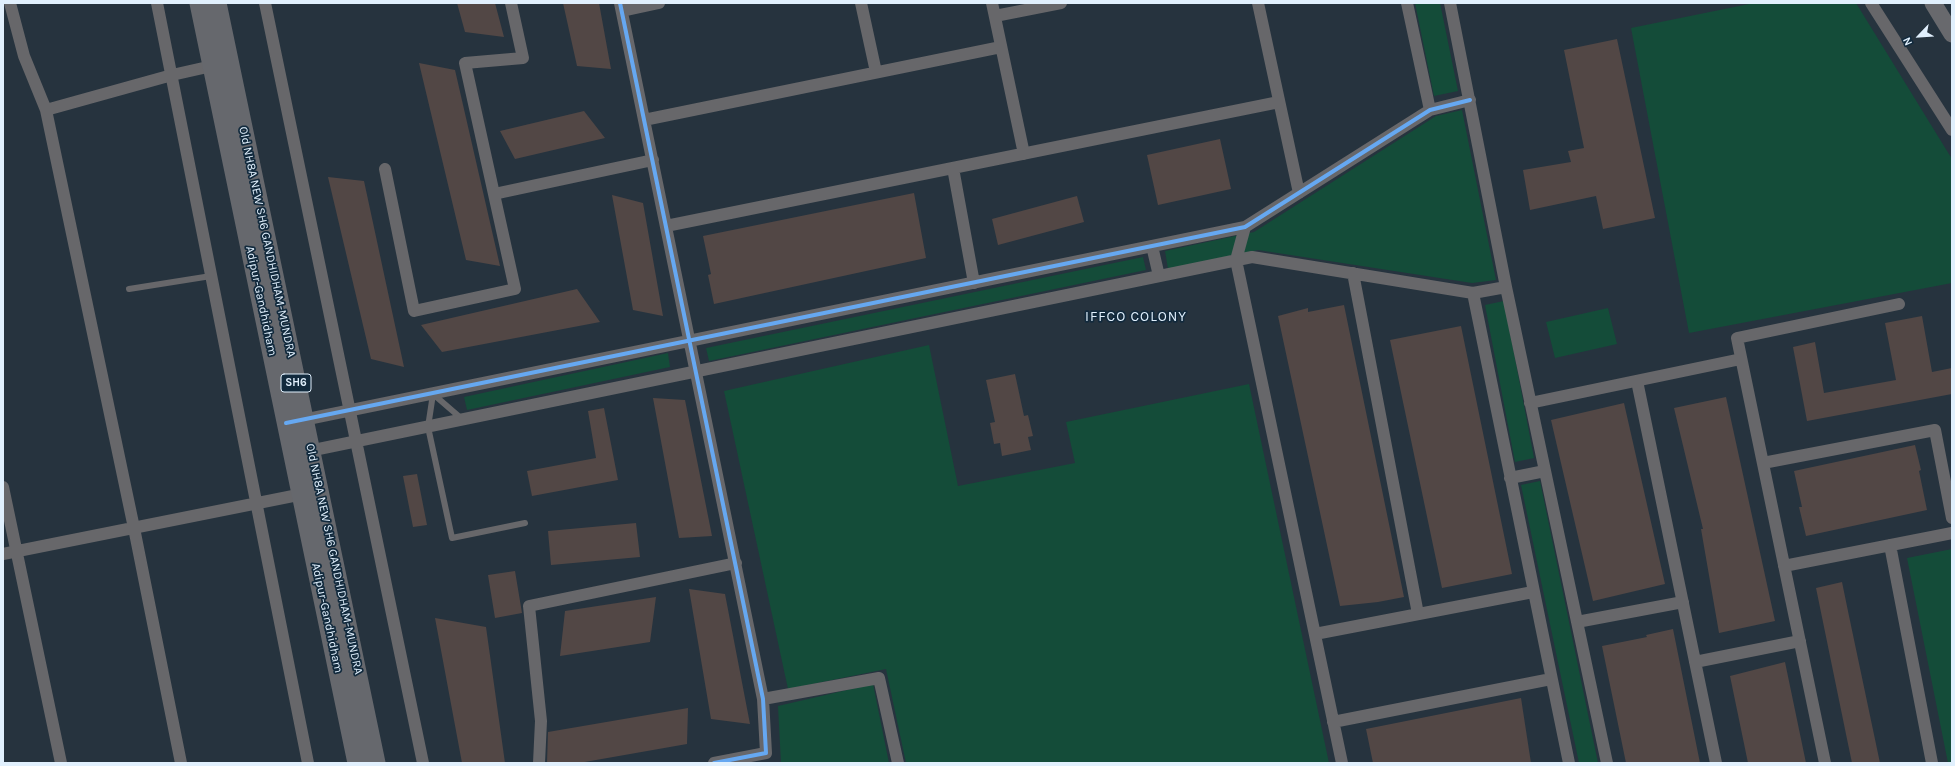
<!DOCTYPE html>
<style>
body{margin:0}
#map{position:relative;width:1955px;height:766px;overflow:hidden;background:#26333e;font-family:Karla,sans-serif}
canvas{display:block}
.frame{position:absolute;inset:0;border:4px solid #e1f0fd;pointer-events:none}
.north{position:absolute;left:1899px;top:16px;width:40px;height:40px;-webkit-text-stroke:3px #122a3d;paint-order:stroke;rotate:245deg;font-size:11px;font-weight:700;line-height:16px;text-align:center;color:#e1f0fd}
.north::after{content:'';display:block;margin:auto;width:14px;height:18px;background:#e1f0fd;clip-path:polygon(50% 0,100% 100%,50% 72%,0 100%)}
</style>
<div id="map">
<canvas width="1955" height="766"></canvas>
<div class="frame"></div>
<div class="north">N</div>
</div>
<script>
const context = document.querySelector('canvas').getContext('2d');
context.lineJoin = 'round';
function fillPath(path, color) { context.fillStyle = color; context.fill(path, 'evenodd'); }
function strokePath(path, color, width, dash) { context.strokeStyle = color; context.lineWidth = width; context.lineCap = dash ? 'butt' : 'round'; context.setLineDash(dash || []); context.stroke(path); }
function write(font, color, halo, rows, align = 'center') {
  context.font = font + ' Karla,sans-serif'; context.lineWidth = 3.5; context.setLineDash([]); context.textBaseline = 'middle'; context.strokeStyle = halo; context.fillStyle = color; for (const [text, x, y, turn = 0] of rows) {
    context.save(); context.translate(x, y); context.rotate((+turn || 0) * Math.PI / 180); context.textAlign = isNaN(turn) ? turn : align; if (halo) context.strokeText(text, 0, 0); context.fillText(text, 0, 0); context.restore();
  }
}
fillPath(new Path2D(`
 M1415 3H1440L1458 91 1434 96Z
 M1754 3H1856L1952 159V283L1689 333 1631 28Z
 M1462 110 1496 280 1472 283 1258 250 1168 269 1165 251 1254 232 1436 116Z
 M1143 257 1146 270 709 361 706 348Z
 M1504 301 1534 458 1515 462 1485 305Z
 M1608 308 1617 344 1555 358 1546 322Z
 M929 345 958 486 1075 463 1066 422 1249 384 1329 763H906L886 669 788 689 724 391Z
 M668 353 670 367 467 410 464 397Z
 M1540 481 1598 763H1579L1521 485Z
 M1952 549V763H1948L1907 558Z
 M873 684 889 763H781L778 706Z`), '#144c39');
fillPath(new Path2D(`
 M457 3H495L504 37 465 32Z
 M563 3H599L611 69 577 66Z
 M1617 39 1655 218 1603 229 1596 196 1530 210 1523 170 1571 162 1568 151 1584 148 1564 50Z
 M419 63 455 70 500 266 466 260Z
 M584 111 605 138 515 159 500 131Z
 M1220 139 1231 189 1158 205 1147 155Z
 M328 177 364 181 404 367 371 359Z
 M914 193 926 258 714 304 708 275 711 274 703 236Z
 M612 195 643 203 663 316 633 310Z
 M1077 196 1084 222 998 245 992 219Z
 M577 289 600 322 442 352 421 325Z
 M1344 305 1404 597 1378 602 1340 606 1278 316 1308 308V312Z
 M1922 316 1932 372 1952 368V394L1807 421 1793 347 1815 342 1824 393 1896 380 1885 323Z
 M1461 326 1512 574 1442 588 1390 340Z
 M1015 374 1024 416 1028 415 1033 436 1028 437 1031 450 1002 456 1000 443 994 444 990 423 995 422 986 380Z
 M1726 397 1775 621 1719 633 1701 529H1703L1674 408Z
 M653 398 685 400 712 536 679 538Z
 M1624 403 1665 584 1593 601 1551 420Z
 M604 408 618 480 532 496 527 471 596 458 588 411Z
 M1915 445 1921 470 1919 471 1927 510 1806 536 1799 507H1802L1794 471Z
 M417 474 427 525 413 527 403 476Z
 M636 523 640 557 551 565 548 531Z
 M515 571 522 613 495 618 488 575Z
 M1842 582 1849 616 1880 763H1852L1847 739 1816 588Z
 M689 589 725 594 750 724 711 719Z
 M656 597 650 642 560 656 565 611Z
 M435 618 486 627 505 763H462Z
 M1673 629 1700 763H1626L1602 646 1647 637 1646 635Z
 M1785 662 1806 763H1748L1730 676Z
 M1521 698 1531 763H1373L1366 729Z
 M688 708 687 744 579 763H547L548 732Z`), '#524745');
strokePath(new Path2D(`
 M129 289 211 276
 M462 419 433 394 428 427 452 538 525 523`), '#67676a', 6);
strokePath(new Path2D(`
 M10 3 24 56 46 110 172 75 212 66
 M157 3 308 763
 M265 3 423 763
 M620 3 763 699 766 753 714 763
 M861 3 876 72
 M992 3 1024 154
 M1258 3 1299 193
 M1407 3 1430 110
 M1450 3 1506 287 1607 763
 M1871 3 1952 130
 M622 11 659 3
 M995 16 1061 3
 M46 110 134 528 181 763
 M644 120 1001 47
 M953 168 974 283
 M385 169 414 311 515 289 465 63 523 58 511 3
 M494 194 653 160
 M666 226 1279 102
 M1245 227 1236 260 1342 763
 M1152 246 1159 276
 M1353 273 1418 614
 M1473 293 1569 763
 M1637 381 1716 763
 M1530 403 1741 359
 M298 421 1245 227 1430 110 1470 100
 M304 452 1252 257 1473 293 1506 287
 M1763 463 1935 430 1952 518
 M1510 478 1545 471
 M3 487 61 763
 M1890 545 1932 763
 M3 554 308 493
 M1784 566 1952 533
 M1577 622 1683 602
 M1315 634 1533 592
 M1695 662 1800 641
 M763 699 879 678 898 763
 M1333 722 1551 679
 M539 763 541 721 529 606 736 563
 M1825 763 1737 338 1899 304`), '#67676a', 12);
strokePath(new Path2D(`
 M1933 3 1952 34`), '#68696d', 17);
strokePath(new Path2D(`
 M199 3 357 763
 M217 3 376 763`), '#66686d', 19);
strokePath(new Path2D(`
 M620 3 763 699 766 753 714 763
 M286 423 1245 227 1430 110 1470 100`), '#66a8f1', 4);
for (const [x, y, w] of [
 [296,383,30]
]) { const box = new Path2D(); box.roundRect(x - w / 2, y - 9, w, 18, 3); context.fillStyle = '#122a3d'; context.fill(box); strokePath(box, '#e1f0fd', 1); }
write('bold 11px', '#e1f0fd', null, [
 ["SH6",296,383]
]);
write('12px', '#e1f0fd', '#122a3d', [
 ["Old NH8A NEW SH6 GANDHIDHAM-MUNDRA",267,242,78],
 ["Adipur-Gandhidham",261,301,78],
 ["Old NH8A NEW SH6 GANDHIDHAM-MUNDRA",334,559,78],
 ["Adipur-Gandhidham",327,618,78]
]);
context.letterSpacing = '1px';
write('14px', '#e1f0fd', '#122a3d', [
 ["IFFCO COLONY",1136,317]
]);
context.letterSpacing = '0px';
</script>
